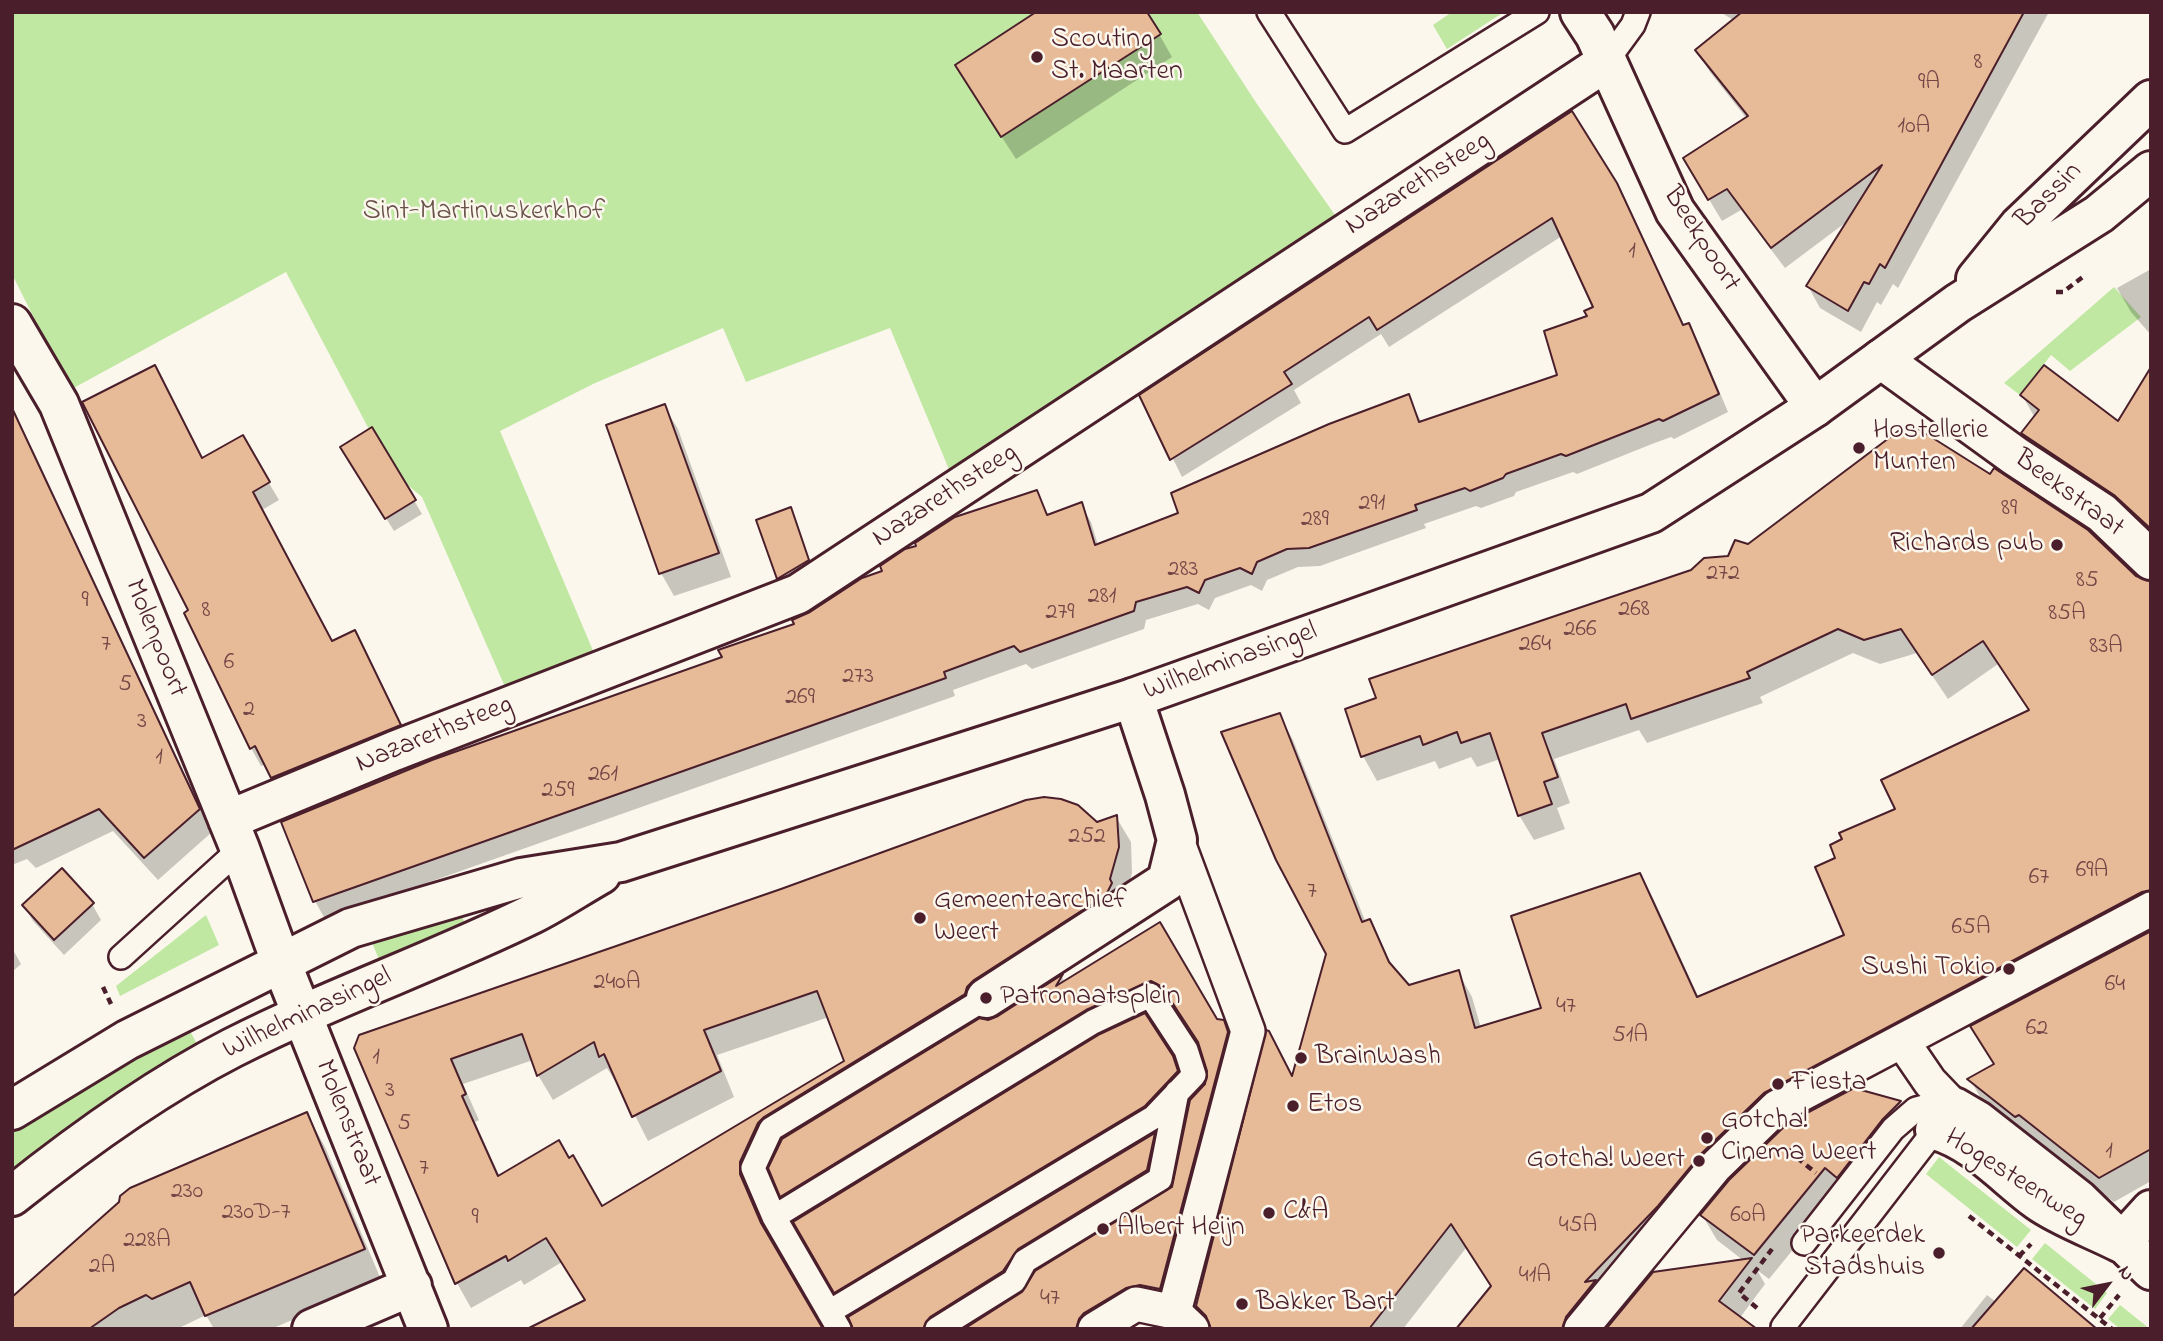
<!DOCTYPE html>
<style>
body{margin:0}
#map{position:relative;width:2163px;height:1341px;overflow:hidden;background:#fbf7ec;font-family:"Indie Flower",sans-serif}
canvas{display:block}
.frame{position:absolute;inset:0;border:14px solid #4a1f2b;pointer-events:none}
.north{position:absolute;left:2072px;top:1250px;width:70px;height:70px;-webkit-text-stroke:5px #fbf7ec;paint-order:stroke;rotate:58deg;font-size:19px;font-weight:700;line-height:28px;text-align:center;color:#4a1f2b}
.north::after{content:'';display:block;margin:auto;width:24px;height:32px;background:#4a1f2b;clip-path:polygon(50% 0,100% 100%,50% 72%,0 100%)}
</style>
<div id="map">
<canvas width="2163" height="1341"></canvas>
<div class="frame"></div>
<div class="north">N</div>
</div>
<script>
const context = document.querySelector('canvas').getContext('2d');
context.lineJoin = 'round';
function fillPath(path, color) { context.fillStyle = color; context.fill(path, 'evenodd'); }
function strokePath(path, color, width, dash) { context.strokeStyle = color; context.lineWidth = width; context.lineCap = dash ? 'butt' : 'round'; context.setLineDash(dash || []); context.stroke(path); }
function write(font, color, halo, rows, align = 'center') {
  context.font = font + ' "Indie Flower",sans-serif'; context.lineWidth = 5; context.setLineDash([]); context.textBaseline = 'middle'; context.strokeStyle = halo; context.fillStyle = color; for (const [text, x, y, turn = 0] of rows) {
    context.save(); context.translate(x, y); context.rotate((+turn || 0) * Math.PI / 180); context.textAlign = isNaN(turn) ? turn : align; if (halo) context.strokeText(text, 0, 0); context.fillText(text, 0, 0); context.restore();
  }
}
fillPath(new Path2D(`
 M12 12H1197L1257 104 1335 215 1069 393 953 479 890 328 746 382 723 328 593 384 500 431 597 660 509 696 422 497 391 471 286 272 70 390 12 274Z
 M1452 12H1504L1447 49 1433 25Z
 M2114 287 2141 317 2070 371 2051 355 2020 395 2004 383Z
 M460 912 466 926 380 962 371 940Z
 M206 915 219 945 120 996 116 986Z
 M187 1025 200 1050 12 1177V1127Z
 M1939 1157 2031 1230 2017 1247 1926 1174Z
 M2045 1243 2107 1293 2095 1309 2032 1259Z
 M2120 1305 2150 1329H2120L2108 1319Z`), '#c0e8a3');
fillPath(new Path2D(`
 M1720 12H2049L1898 288 1893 284 1881 305 1877 302 1861 332 1820 308 1808 286 1849 220 1785 268 1741 210 1722 221 1685 159 1747 119 1710 72 1697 51 1735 21Z
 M1159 34 1172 57 1016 159 970 88Z
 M1616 184 1684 327 1689 325 1699 343 1728 412 1674 439 1671 437 1652 444 1577 474 1573 472 1516 492 1514 496 1481 508 1476 506 1424 524 1426 528 1320 566 1298 567 1267 580 1262 591 1251 585 1215 598 1209 610 1198 604 1146 620 1144 629 1113 640 1032 669 1026 664 953 690 955 696 325 919 315 901 724 658 796 625 884 572 1037 492 1049 516 1081 504 1091 522 1098 545 1180 514 1408 397 1422 423 1559 376 1596 308 1562 236 1389 347 1381 334 1294 390 1301 403 1182 477 1142 396Z
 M2151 269V335L2131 312 2117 288Z
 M2044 367 2107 477 2128 518 2037 457 2023 433 2035 418 2022 395Z
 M664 406 678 429 731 577 674 596 661 573Z
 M12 412 33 450 212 832 158 880 113 831 36 868 27 859 12 865Z
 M372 429 422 514 394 531 350 460Z
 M242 438 279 500 262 510 332 643 355 632 410 743 283 796 266 764 261 766 251 748 190 611 203 459Z
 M790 509 812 568 783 585 779 578Z
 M1748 546 2135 578 2151 582V920L1782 1115 1591 1329H1458L1492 1287 1466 1248 1403 1329H1211L1197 1306 1293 1078 1328 954 1279 715 1293 740 1366 923 1369 922 1395 971 1408 987 1458 972 1472 997 1481 1028 1543 1009 1640 875 1654 900 1699 998 1846 936 1838 859 1898 810 2030 711 1998 664 1948 699 1917 653 1880 664 1853 653 1760 697 1763 703 1647 743 1639 730 1554 759 1570 803 1557 808 1565 829 1534 840 1519 815 1500 759 1477 767 1471 757 1439 769 1435 761 1377 781 1363 756Z
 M1116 817 1131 842 1132 873 1123 905 981 1013 979 1020 988 1022 999 1018 1062 977 1065 983 1159 925 1216 1020 1222 1022 1237 1048 1174 1314 1155 1310 1114 1329H855L849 1315 795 1222 797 1221 782 1196 770 1168 784 1138 772 1149 752 1195 775 1251 586 1301 562 1262 524 1285 521 1280 471 1308 457 1283 356 1048ZM1159 1007H1172L1178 1013 1202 1048 1209 1071 1173 1188 1161 1195 1168 1160 1152 1132 1190 1095 1186 1081 1144 1014ZM829 1017 846 1061 602 1208 500 1177 475 1122 479 1120 463 1084 533 1060 538 1075 553 1100 607 1068 615 1081 617 1080 648 1141 734 1097 717 1055Z
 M92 904 101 920 64 955 33 921 24 905Z
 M2151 933V1181L2114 1202 2034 1140 2031 1142 1984 1104 1970 1079 1995 1065Z
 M12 948 21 964 12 972Z
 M1900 1102 1914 1127 1896 1145 1852 1202 1840 1192 1769 1279 1757 1270 1765 1284 1739 1319 1608 1329 1744 1261 1717 1240 1702 1215Z
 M307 1114 325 1147 382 1282 271 1329H214L206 1315 177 1329H12L121 1203Z
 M1987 1295 1996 1302 2096 1329H1960Z`), '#0003');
const building = new Path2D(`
 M1036 12H1147L1161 34 1001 137 955 65Z
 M1742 12H2024L1885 268 1880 264 1869 284 1864 282 1848 311 1806 286 1882 165 1771 248 1727 189 1708 200 1683 158 1748 116 1695 50Z
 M1572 111 1617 183 1683 325 1689 323 1719 394 1663 421 1659 419 1642 426 1566 456 1561 454 1506 474 1503 478 1470 491 1465 488 1415 505 1417 510 1309 548 1287 549 1257 562 1252 574 1240 568 1205 580 1199 593 1187 587 1136 602 1134 611 1103 622 1020 652 1014 646 944 672 946 678 313 902 281 822 432 760 722 657 718 650 794 624 792 620 810 612 862 578 882 571 880 566 905 549 916 546 915 543 955 517 1037 490 1047 515 1082 502 1095 545 1178 513 1171 493 1329 424 1409 394 1419 422 1557 375 1544 331 1587 316 1584 311 1593 307 1552 218 1377 330 1369 317 1284 372 1292 384 1170 460 1139 395Z
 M155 365 202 458 243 435 270 482 253 492 332 641 355 630 401 725 271 778 255 746 250 749 184 613 188 610 82 402Z
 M2044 365 2118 421 2151 367V529L2114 495 2021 433 2039 410 2020 395Z
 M665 404 719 553 659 574 606 425Z
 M12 408 200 809 144 858 99 809 12 850Z
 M1909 423 1990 474 1994 468 2088 530 2136 576 2151 581V890L2142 892 1764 1093 1702 1153 1658 1206 1585 1282 1596 1280 1566 1317 1562 1329H1456L1491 1286 1451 1224 1369 1329H1211L1206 1316 1196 1306 1266 1030 1269 1031 1292 1076 1326 954 1276 860 1221 732 1280 713 1362 922 1370 919 1389 962 1409 985 1459 970 1475 1028 1541 1008 1511 916 1640 873 1697 997 1844 935 1815 867 1835 858 1830 845 1842 839 1839 833 1895 809 1881 780 2029 710 1983 641 1932 675 1901 629 1864 640 1838 629 1747 672 1750 678 1631 719 1626 704 1542 733 1558 777 1544 782 1552 804 1518 816 1490 733 1461 743 1457 732 1423 745 1420 736 1361 757 1345 709 1376 698 1369 679 1691 570 1704 558 1728 556 1735 540 1748 544Z
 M372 427 416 500 385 519 340 447Z
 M791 507 809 560 777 579 756 520Z
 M1044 797 1061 799 1078 805 1097 822 1117 815 1119 847 1110 879 1112 883 1106 895 974 980 967 987 965 994 764 1117 758 1123 740 1162V1174L761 1223 823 1329H527L585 1300 546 1238 508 1261 506 1256 455 1284 354 1048 359 1035 781 889 1026 800ZM817 991 844 1061 602 1206 573 1155 569 1158 559 1140 498 1176 462 1096 466 1094 451 1059 522 1034 537 1076 594 1042 599 1057 604 1054 632 1117 721 1071 704 1030Z
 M62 868 94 903 54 940 22 905Z
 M1160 922 1217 1019 1224 1020 1228 1032 1160 1289 1140 1285 1126 1288 1084 1313 1079 1319 1076 1329H964L1022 1292 1035 1271 1172 1187 1190 1100 1205 1084 1207 1071 1198 1042 1162 987 1151 981 1086 1010 780 1197 768 1168 782 1139 980 1018 988 1020 998 1016 1063 974 1056 986Z
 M2151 931V1149L2099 1178 2019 1115 2015 1117 1967 1079 1994 1064 1970 1026Z
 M1145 1013 1173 1056 1178 1071 1145 1106 834 1293 793 1222 1100 1034Z
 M1854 1088 1901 1101 1882 1120 1837 1178 1825 1168 1754 1255 1700 1215 1729 1180 1788 1123Z
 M307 1112 365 1249 205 1316 190 1282 152 1299 146 1295 119 1308 89 1329H12V1297L119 1202 120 1196 130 1188Z
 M1155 1133 1147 1170 1018 1249 1003 1271 930 1317 923 1329H853L848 1317Z
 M1752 1258 1719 1301 1757 1329H1606L1653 1272Z
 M2024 1268 2041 1282 2097 1329H1971Z`);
fillPath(building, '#e8bb98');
strokePath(building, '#4a1f2b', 2);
const service = new Path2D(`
 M1269 12 1345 131 1537 12
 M1606 62 1633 25 1638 12
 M121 957 240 849
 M774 1217 1093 1022 1150 995 1186 1050 1194 1075 1154 1117 829 1312
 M1804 1243 1893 1129 1916 1109 1935 1104 1954 1107
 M839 1329 774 1217 753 1168 771 1129 986 998
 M937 1329 1014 1281 1025 1261 1160 1179 1177 1092
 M1785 1329 1783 1327 1935 1130`);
const pedestrian = new Path2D(`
 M1902 1041 1930 1082 1954 1107
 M1174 1312 1248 1031 1177 840
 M1095 1329 1136 1304 1174 1312 1192 1329
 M1581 1329 1715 1167 1777 1107 2151 909`);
const minor = new Path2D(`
 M1580 12 1595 35 1675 211 1815 407
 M12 324 59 404 240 849 281 962 428 1329
 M1881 359 2015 456 2102 513 2151 560
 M228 820 394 751 798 594 1606 62
 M986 998 1167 881 1177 840 1165 795 1133 698
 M2121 1243C2096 1230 2060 1217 2038 1201 2004 1176 1976 1142 1935 1130L1954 1107 1978 1121 2079 1200 2151 1270
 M2121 1243 2151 1210
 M312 1329 412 1286`);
const tertiary = new Path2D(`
 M1976 279 2019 226 2151 100
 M12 1110 127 1040 351 928 521 878 621 862 1133 698 1651 513 1815 407 1958 303 2099 214 2151 171
 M12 1196C81 1141 154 1088 232 1048 330 998 434 962 532 914 556 902 578 887 601 874`);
strokePath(service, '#4a1f2b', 28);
strokePath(pedestrian, '#4a1f2b', 38);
strokePath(minor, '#4a1f2b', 44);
strokePath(tertiary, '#4a1f2b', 44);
strokePath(new Path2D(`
 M2056 292H2063L2084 276
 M103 987 111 1004
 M1790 1148 1796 1157 1816 1173
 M1969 1216 2112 1329
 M2019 1256 2031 1244
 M1757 1308 1739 1293 1772 1249
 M2100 1318 2119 1295`), '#4a1f2b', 4.5, [7, 5]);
strokePath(service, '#fbf7ec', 23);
strokePath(pedestrian, '#fbf7ec', 33);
strokePath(minor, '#fbf7ec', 38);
strokePath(tertiary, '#fbf7ec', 38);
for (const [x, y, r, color] of [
 [1037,57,7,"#4a1f2b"],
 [1859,448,7,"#4a1f2b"],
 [2057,545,7,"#4a1f2b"],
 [920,918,7,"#4a1f2b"],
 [2009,969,7,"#4a1f2b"],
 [986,998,7,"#4a1f2b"],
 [1301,1058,7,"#4a1f2b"],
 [1778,1084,7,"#4a1f2b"],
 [1293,1106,7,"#4a1f2b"],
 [1707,1138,7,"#4a1f2b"],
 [1699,1161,7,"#4a1f2b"],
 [1269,1213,7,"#4a1f2b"],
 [1103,1229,7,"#4a1f2b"],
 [1939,1253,7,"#4a1f2b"],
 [1242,1304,7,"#4a1f2b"]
]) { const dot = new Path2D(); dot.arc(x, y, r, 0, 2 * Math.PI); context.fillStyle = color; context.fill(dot); strokePath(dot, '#fbf7ec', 2.5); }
write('24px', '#724646', null, [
 ["8",1978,64],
 ["9A",1929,84],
 ["10A",1914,128],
 ["1",1632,253],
 ["291",1372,505],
 ["89",2009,510],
 ["289",1315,521],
 ["283",1183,571],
 ["272",1723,575],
 ["85",2087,582],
 ["281",1102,598],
 ["9",85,602],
 ["268",1634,611],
 ["8",206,612],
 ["279",1060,614],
 ["85A",2067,615],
 ["266",1580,631],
 ["7",106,646],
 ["264",1535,646],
 ["83A",2106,648],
 ["6",229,664],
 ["273",858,678],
 ["5",125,686],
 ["269",800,699],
 ["2",249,711],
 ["3",142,723],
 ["1",159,759],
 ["261",603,776],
 ["259",558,792],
 ["252",1087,838],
 ["69A",2092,872],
 ["67",2039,879],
 ["7",1312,893],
 ["65A",1971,929],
 ["240A",617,984],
 ["64",2115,986],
 ["47",1566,1008],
 ["62",2037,1030],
 ["51A",1630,1037],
 ["1",376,1059],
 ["3",390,1092],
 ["5",404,1125],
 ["1",2109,1153],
 ["7",424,1170],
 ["230",187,1193],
 ["230D-7",256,1214],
 ["60A",1748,1217],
 ["9",475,1219],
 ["45A",1578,1227],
 ["228A",147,1242],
 ["2A",102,1268],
 ["41A",1535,1277],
 ["47",1050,1300]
]);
write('28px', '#4a1f2b', '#fbf7ec', [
 ["Scouting",1051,41],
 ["St. Maarten",1051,73],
 ["Hostellerie",1873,432],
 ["Munten",1873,464],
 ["Richards pub",2043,545,"right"],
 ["Gemeentearchief",934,902],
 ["Weert",934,934],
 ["Sushi Tokio",1995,969,"right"],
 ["Patronaatsplein",1000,998],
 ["BrainWash",1315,1058],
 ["Fiesta",1792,1084],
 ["Etos",1307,1106],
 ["Gotcha!",1721,1122],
 ["Cinema Weert",1721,1154],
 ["Gotcha! Weert",1685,1161,"right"],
 ["C&A",1283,1213],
 ["Albert Heijn",1117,1229],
 ["Parkeerdek",1925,1237,"right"],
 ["Stadshuis",1925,1269,"right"],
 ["Bakker Bart",1256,1304]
], 'left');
write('28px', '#4a1f2b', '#fbf7ec', [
 ["Nazarethsteeg",1419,185,-33],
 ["Bassin",2050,197,-45],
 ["Beekpoort",1700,240,57],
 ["Beekstraat",2068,495,36],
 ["Nazarethsteeg",946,497,-33],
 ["Molenpoort",154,639,68],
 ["Wilhelminasingel",1231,663,-20],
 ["Nazarethsteeg",435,736,-22],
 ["Wilhelminasingel",308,1015,-25],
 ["Molenstraat",346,1124,68],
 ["Hogesteenweg",2015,1180,32]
]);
write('28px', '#685149', '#fbf7ec', [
 ["Sint-Martinuskerkhof",484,213]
]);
</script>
